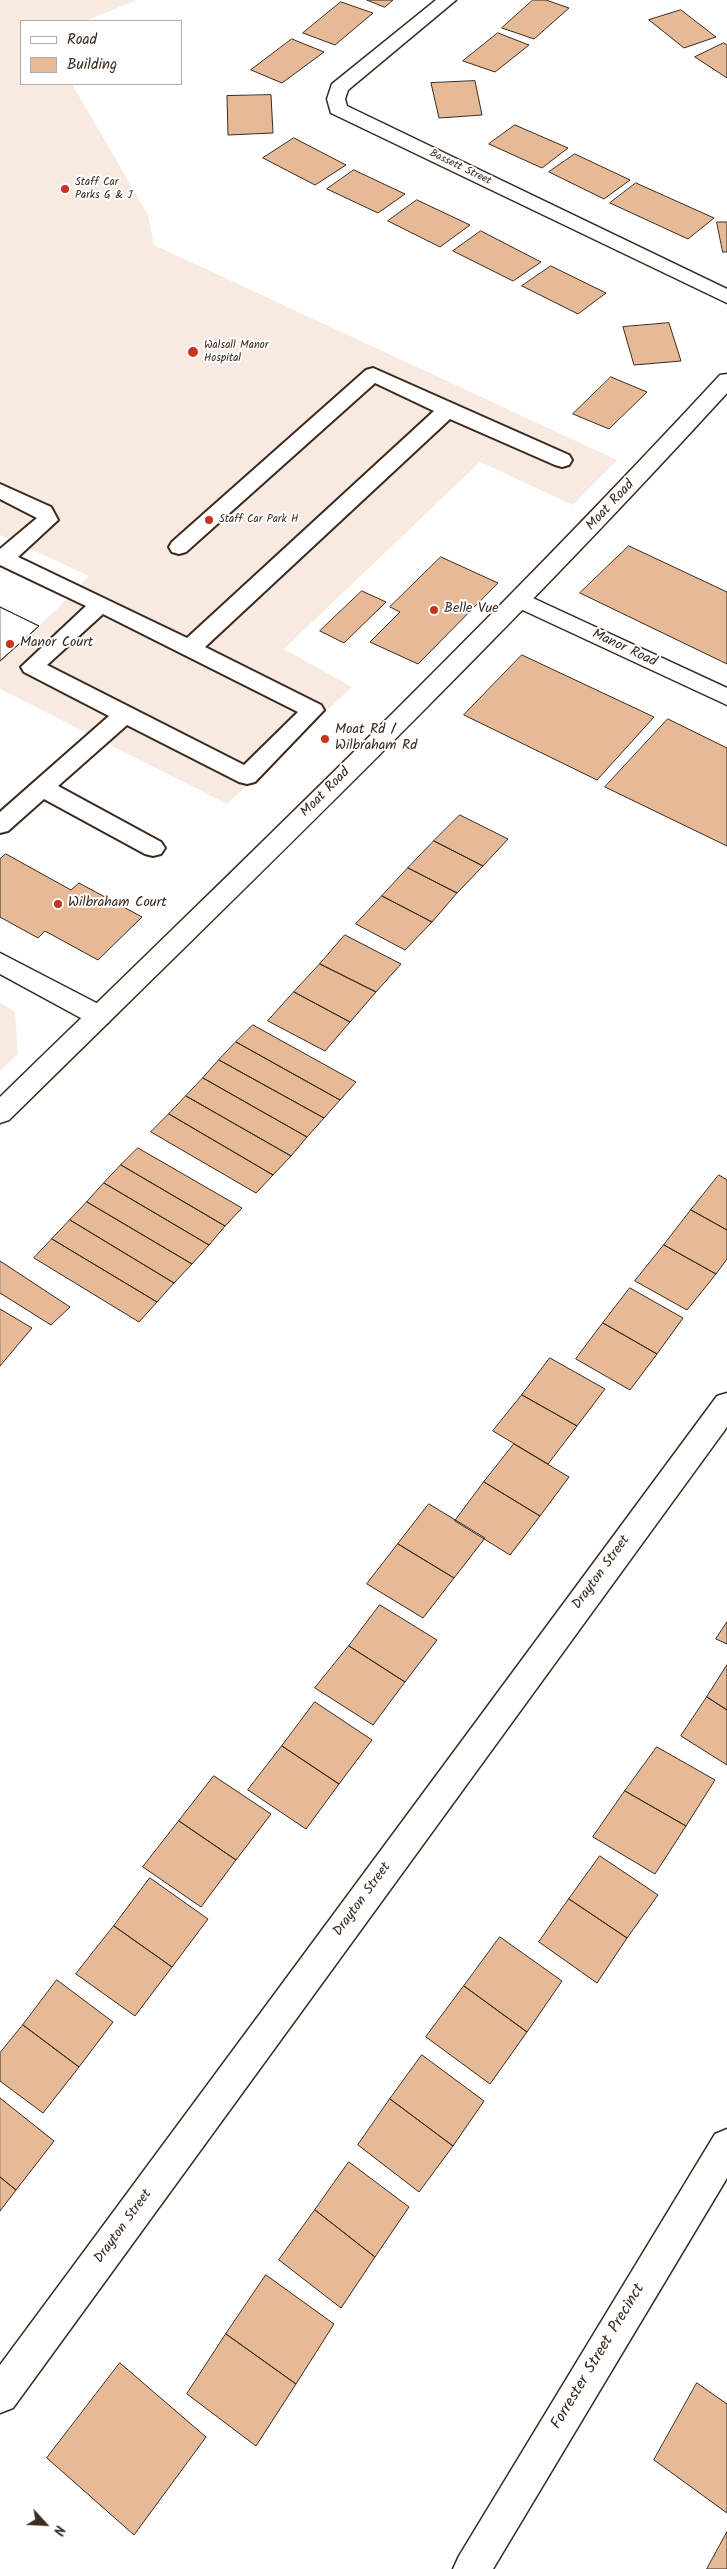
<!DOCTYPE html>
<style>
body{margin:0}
#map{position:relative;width:727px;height:2569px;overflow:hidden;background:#fff;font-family:Kalam,sans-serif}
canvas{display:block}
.legend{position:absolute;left:20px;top:20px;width:162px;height:65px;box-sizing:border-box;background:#fff;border:1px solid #b1aaa5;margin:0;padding:6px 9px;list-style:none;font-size:15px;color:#3b2a1e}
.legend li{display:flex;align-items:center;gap:10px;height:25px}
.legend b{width:25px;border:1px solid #b1aaa5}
.north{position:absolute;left:20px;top:2499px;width:50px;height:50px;-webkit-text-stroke:4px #fff;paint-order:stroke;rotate:115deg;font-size:14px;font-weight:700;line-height:20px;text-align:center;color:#3b2a1e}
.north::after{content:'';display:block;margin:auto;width:18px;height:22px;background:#3b2a1e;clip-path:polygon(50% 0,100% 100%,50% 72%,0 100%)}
</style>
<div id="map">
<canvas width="727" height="2569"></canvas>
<ul class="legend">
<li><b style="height:6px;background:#fff"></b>Road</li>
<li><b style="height:14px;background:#e7ba97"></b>Building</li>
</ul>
<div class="north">N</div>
</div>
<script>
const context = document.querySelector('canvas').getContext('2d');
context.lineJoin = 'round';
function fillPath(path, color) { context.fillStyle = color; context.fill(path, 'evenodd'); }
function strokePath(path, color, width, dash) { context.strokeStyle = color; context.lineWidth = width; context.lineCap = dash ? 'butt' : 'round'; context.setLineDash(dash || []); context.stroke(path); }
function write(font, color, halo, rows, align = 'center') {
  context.font = font + ' Kalam,sans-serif'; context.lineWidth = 4; context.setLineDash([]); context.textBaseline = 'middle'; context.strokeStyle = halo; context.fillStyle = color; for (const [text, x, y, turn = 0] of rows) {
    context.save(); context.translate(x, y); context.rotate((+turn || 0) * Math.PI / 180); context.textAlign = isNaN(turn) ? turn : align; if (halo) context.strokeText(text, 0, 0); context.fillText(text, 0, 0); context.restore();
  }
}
fillPath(new Path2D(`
 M0 0H136L86 21H21V84H72L148 215 154 245 617 460 573 505 480 462 284 649 352 687 227 804 0 689V661L56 610 89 576 0 535Z
 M0 1002 15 1012 18 1054 0 1071Z`), '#f8eae0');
const building = new Path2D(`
 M367 0H393L385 7Z
 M533 0H546L569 8 534 39 502 28Z
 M341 2 373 13 335 45 303 33Z
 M681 10 716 37 684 48 649 20Z
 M498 33 529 45 495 72 463 61Z
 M292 39 324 52 282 83 251 70Z
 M724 43 727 45V78L695 57Z
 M475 81 482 115 439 118 431 83Z
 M271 95 273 133 228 135 227 96Z
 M515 125 568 148 542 168 489 144Z
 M294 138 346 165 315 185 263 158Z
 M575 154 630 180 604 199 549 172Z
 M354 170 405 194 378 213 327 189Z
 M636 183 714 218 688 239 610 203Z
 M417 200 470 225 440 247 388 221Z
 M717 222H727V252H723Z
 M481 231 541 262 513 281 453 251Z
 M551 266 606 293 578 314 522 286Z
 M669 323 681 361 634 365 623 327Z
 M611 377 647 392 609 429 573 414Z
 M629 546 727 592V664L580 593Z
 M441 557 498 583 418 664 370 642 400 612 390 607Z
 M362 591 386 602 344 643 320 631Z
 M0 607 39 626 0 661Z
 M0 607 39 626 0 661Z
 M522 655 654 717 597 780 464 715Z
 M668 719 727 748V846L605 787Z
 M460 815 508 839 483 866 434 841Z
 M434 841 483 866 457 893 408 868Z
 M6 854 71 890 79 883 142 917 98 960 45 931 38 938 0 917V859Z
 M408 868 457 893 432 922 382 896Z
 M382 896 432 922 405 950 356 924Z
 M345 935 401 964 376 992 320 964Z
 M320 964 376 992 350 1022 294 992Z
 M294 992 350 1022 325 1051 268 1021Z
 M253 1025 356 1082 340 1100 236 1042Z
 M236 1042 340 1100 324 1118 219 1060Z
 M219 1060 324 1118 307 1137 203 1078Z
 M203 1078 307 1137 291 1156 186 1096Z
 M186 1096 291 1156 273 1175 169 1114Z
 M169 1114 273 1175 256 1193 151 1132Z
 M138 1148 242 1208 225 1226 121 1165Z
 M121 1165 225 1226 209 1245 104 1183Z
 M719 1175 727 1180V1230L691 1210Z
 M104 1183 209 1245 192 1264 87 1202Z
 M87 1202 192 1264 174 1283 70 1220Z
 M691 1210 727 1230V1259L716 1274 664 1245Z
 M70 1220 174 1283 157 1302 52 1239Z
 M52 1239 157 1302 139 1322 34 1258Z
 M664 1245 716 1274 687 1310 635 1281Z
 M0 1261 70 1307 51 1325 0 1293Z
 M630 1288 683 1318 657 1354 603 1323Z
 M0 1309 32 1328 0 1366Z
 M603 1323 657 1354 630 1390 576 1359Z
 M550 1358 605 1389 577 1426 522 1395Z
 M522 1395 577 1426 548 1464 493 1431Z
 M514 1444 569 1477 540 1516 484 1482Z
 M484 1482 540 1516 510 1555 455 1521Z
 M429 1504 485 1538 454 1578 398 1544Z
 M398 1544 454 1578 423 1618 367 1584Z
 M380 1605 437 1640 405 1682 349 1646Z
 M727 1622V1644L716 1639Z
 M349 1646 405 1682 373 1725 315 1688Z
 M727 1665V1710L707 1697Z
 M707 1697 727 1710V1765L681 1736Z
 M315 1702 372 1740 339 1784 282 1746Z
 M282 1746 339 1784 306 1829 248 1790Z
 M657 1747 715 1780 686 1826 625 1791Z
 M214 1776 271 1814 236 1860 179 1821Z
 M625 1791 686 1826 655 1874 593 1837Z
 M179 1821 236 1860 201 1907 143 1867Z
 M600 1856 658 1895 627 1938 569 1899Z
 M150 1878 208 1919 172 1967 114 1926Z
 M569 1899 627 1938 597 1983 539 1942Z
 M114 1926 172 1967 135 2016 76 1974Z
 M500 1937 562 1981 527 2032 464 1986Z
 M57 1980 113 2022 79 2067 23 2025Z
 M464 1986 527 2032 490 2084 426 2037Z
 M23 2025 79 2067 43 2113 0 2081V2053Z
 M422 2055 484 2101 453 2146 390 2099Z
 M0 2098 54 2141 16 2190 0 2177Z
 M390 2099 453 2146 419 2192 358 2145Z
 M349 2162 409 2207 375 2257 315 2210Z
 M0 2177 16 2190 0 2211Z
 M315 2210 375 2257 341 2308 279 2260Z
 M266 2275 334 2324 296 2384 226 2334Z
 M226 2334 296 2384 256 2446 187 2394Z
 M120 2363 206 2437 134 2535 47 2458Z
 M697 2383 727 2404V2513L654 2460Z
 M727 2532V2569H707Z`);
fillPath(building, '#e7ba97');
strokePath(building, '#3b2a1e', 1);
const service = new Path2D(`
 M373 368 569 455 572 460 569 465 562 467 555 465 450 419 205 647 321 705 324 710 255 782 247 784 239 782 127 725 58 786 161 842 165 848 161 854 153 856 145 854 44 799 8 831 0 833V812L109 716 24 672 21 667 86 606 0 565V549L37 518 0 499V484L51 507 58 520 18 557 187 638 434 411 375 383 186 552 179 554 172 552 169 547 172 542 366 370ZM103 614 298 712 244 765 47 665Z`);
const minor = new Path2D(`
 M436 0H456L348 90 345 99 347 106 727 289V303L331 113 327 99 332 84Z
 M522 593 727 688V705L514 606 511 601 514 596Z
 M0 953 108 1009 112 1016 108 1023 99 1026 90 1023 0 974Z
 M727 1393V1427L13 2408 0 2413V2365L717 1396Z
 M727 2129V2178L493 2569H453L459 2556 715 2134Z`);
const tertiary = new Path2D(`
 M727 374V393C497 645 252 881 9 1120L0 1123V1097C244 860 489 625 720 375Z`);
strokePath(service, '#3b2a1e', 4);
strokePath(minor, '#3b2a1e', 3);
strokePath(tertiary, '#3b2a1e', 3);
fillPath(service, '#fff');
fillPath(minor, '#fff');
fillPath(tertiary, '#fff');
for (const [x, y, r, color] of [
 [65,189,5,"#c8321e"],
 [193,352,6,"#c8321e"],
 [209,520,5,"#c8321e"],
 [434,610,5,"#c8321e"],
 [10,644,5,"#c8321e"],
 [325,739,5,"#c8321e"],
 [58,904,5,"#c8321e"]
]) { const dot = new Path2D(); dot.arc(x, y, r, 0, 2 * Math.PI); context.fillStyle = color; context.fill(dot); strokePath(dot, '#fff', 2); }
write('11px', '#3b2a1e', '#fff', [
 ["Bassett Street",460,168,26]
]);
write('11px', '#3b2a1e', '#fff', [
 ["Staff Car",75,183],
 ["Parks G & J",75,196],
 ["Walsall Manor",204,346],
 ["Hospital",204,359],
 ["Staff Car Park H",219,520]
], 'left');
write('14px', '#3b2a1e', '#fff', [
 ["Moat Road",611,506,-47],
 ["Manor Road",624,649,25],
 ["Moat Road",326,793,-45],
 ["Drayton Street",602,1573,-54],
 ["Drayton Street",363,1900,-54],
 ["Drayton Street",124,2227,-54]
]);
write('14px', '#3b2a1e', '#fff', [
 ["Belle Vue",444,610],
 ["Manor Court",20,644],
 ["Moat Rd /",335,731],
 ["Wilbraham Rd",335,747],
 ["Wilbraham Court",68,904]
], 'left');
write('16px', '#3b2a1e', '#fff', [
 ["Forrester Street Precinct",599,2357,-59]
]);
</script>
